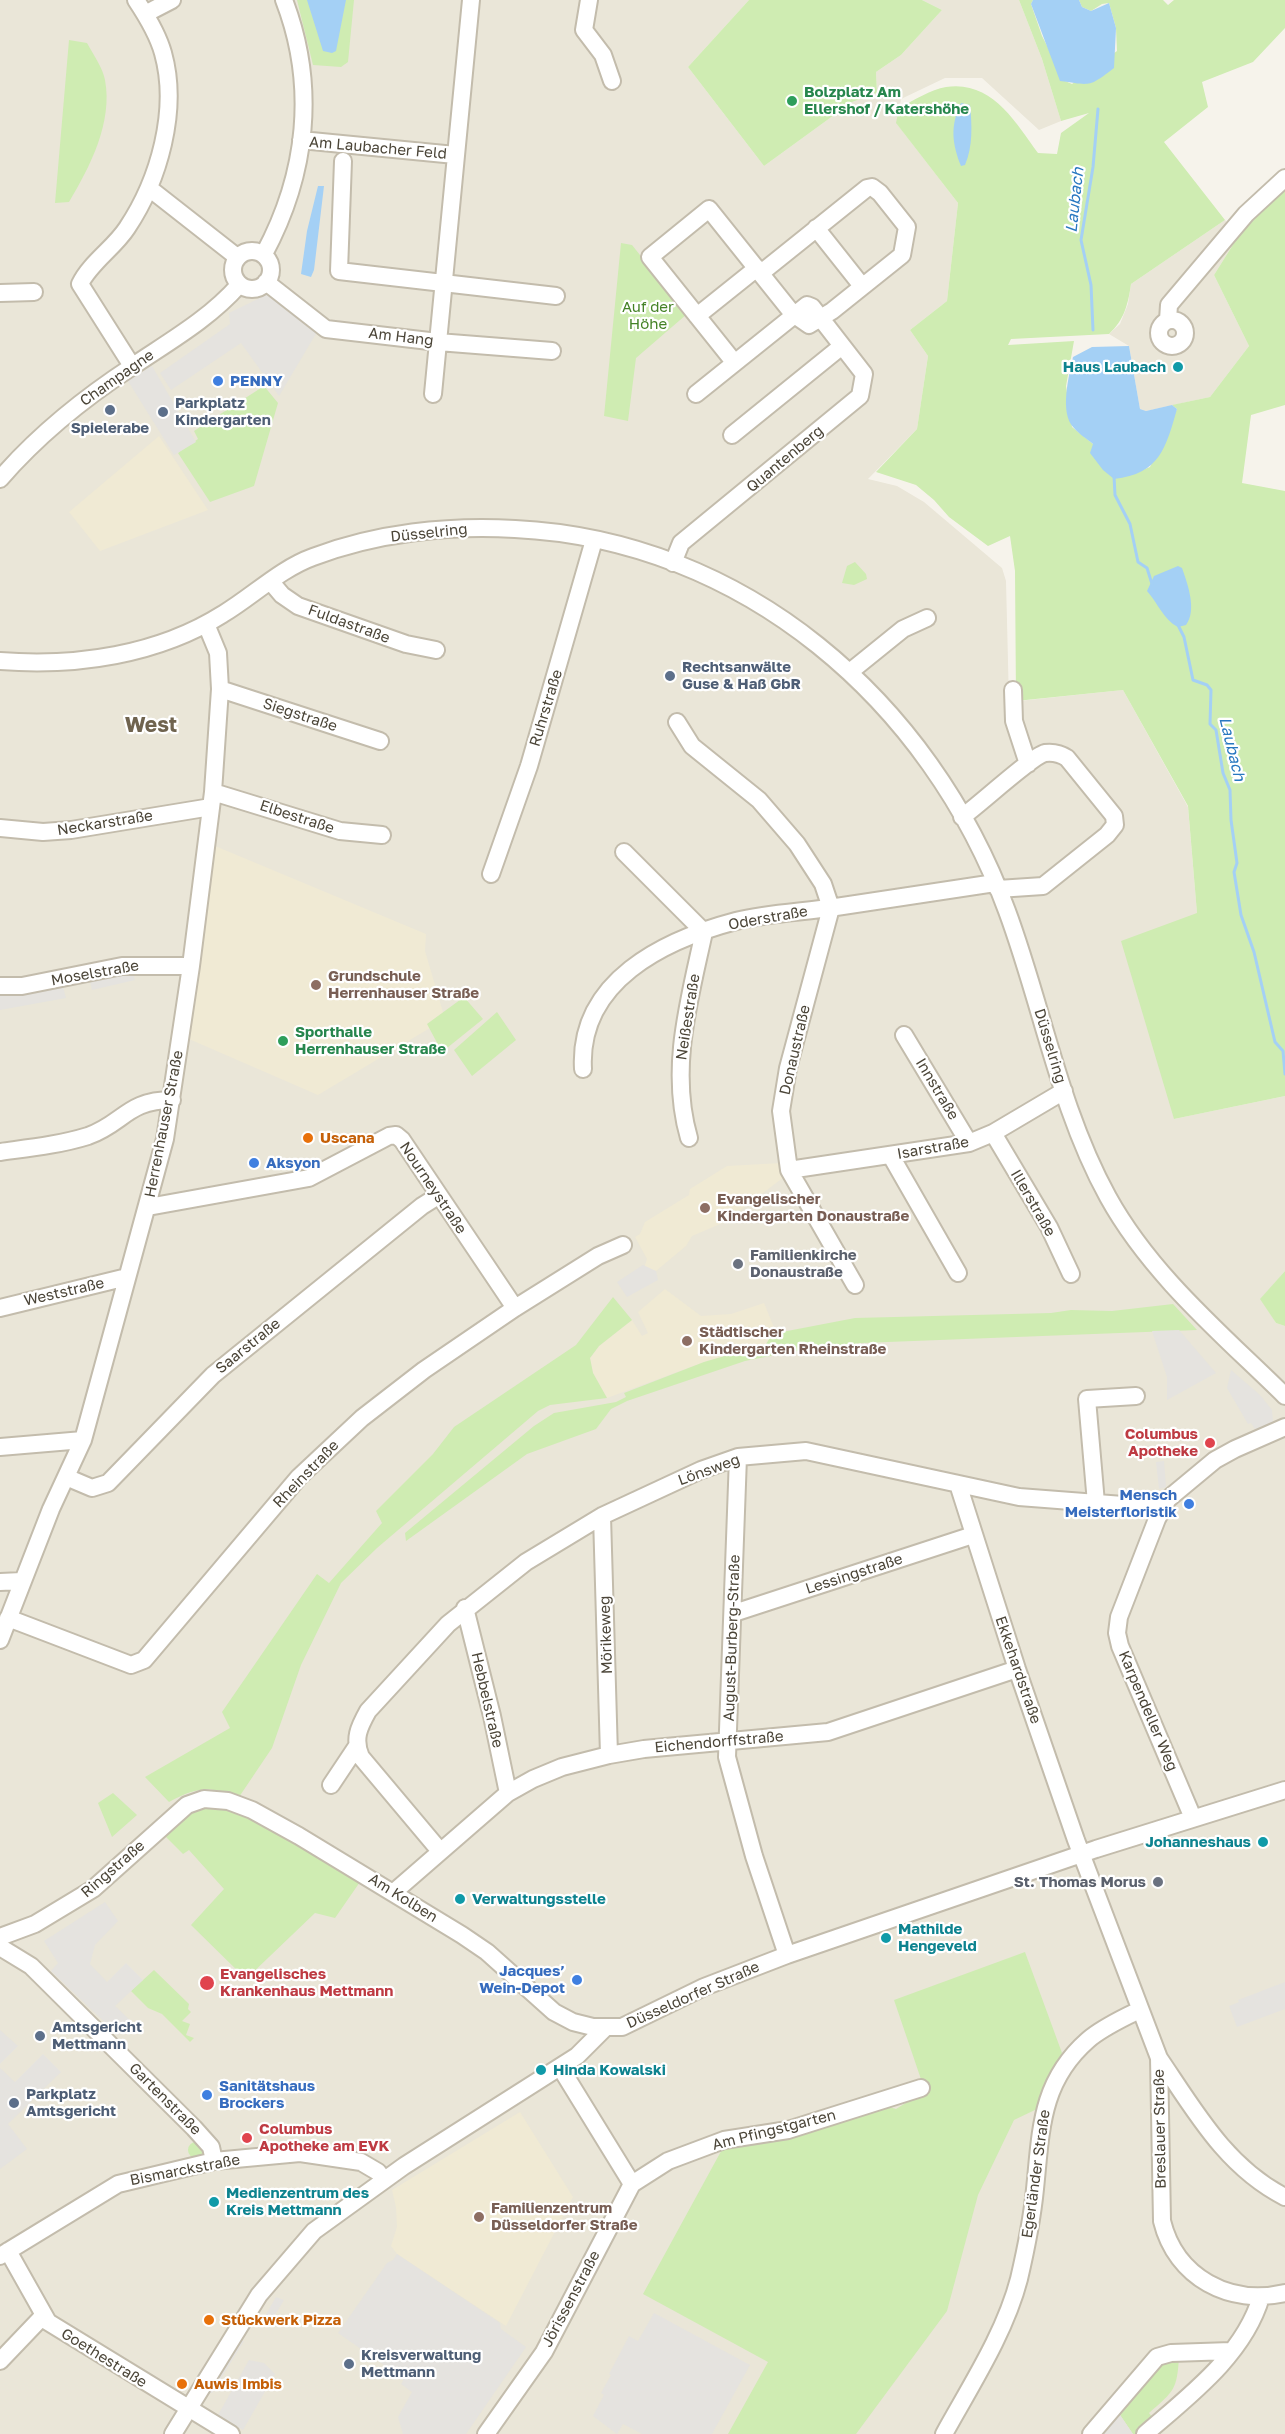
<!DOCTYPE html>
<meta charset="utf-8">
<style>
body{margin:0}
canvas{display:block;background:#f6f3eb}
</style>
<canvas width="1285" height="2434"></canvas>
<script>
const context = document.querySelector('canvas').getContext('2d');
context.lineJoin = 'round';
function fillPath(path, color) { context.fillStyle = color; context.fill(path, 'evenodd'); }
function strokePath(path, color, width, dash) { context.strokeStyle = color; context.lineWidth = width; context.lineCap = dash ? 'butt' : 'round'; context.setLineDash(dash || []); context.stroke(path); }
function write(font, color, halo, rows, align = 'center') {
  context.font = font + ' "Golos Text",sans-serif'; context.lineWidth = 4.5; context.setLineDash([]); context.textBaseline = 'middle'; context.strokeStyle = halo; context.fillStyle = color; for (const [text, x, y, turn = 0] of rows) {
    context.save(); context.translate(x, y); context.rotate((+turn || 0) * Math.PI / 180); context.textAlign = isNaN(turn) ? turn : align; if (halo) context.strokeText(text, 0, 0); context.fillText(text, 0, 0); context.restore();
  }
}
fillPath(new Path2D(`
 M0 0H749L688 67 764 166 852 102 877 93 876 72 901 55 942 10 922 0H1019L1042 59 1061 121 1039 130 982 78H945L901 99 897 124 958 203 947 301 910 330 928 356 917 429 868 479 897 486 924 502 1002 568 1006 581 1009 702 1123 690 1188 807 1197 913 1174 1119 1285 1096V1271L1261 1299 1276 1323 1285 1326V2434H0Z
 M1225 220 1239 235 1214 275 1249 346 1210 397 1146 411 1140 409 1129 346 1109 334 1120 324 1128 304 1131 284Z`), '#eae6d8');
fillPath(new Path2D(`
 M159 436 208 510 100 551 69 512Z
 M215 846 426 934 425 951 445 1019 318 1095 189 1039Z
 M781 1163 784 1177 725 1222 692 1236 686 1246 656 1271 644 1268 647 1259 635 1237 640 1234 645 1222 689 1195 690 1189 727 1166Z
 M665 1289 701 1316 731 1314 764 1303 775 1330 766 1344 704 1362 607 1398 593 1373 590 1358 599 1346 632 1320 642 1336 648 1333 638 1312Z
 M520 2112 573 2197 506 2326 397 2254 391 2246 397 2227 396 2207 392 2190Z`), '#f0ead4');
fillPath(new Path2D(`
 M297 0H354L348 62 341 67 313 65Z
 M749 0H922L942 10 901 55 876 72 877 93 852 102 764 166 688 67Z
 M1019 0H1033L1031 4 1042 36 1065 81 1072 84 1117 51 1116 28 1109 3 1102 4 1091 11 1082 7 1079 0H1163L1168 5 1174 0H1285V28L1253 62 1202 82 1208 107 1164 142 1225 220 1131 284C1128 305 1124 320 1109 334L1011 339 1008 345 1074 341 1066 386 1072 427 1093 444 1140 471 1150 467 1177 409 1172 405 1210 397 1249 346 1214 275 1239 235 1285 188V405L1251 415 1242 483 1285 491V1096L1174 1119 1121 941 1197 913 1188 806 1123 690 1016 701 1015 571 1010 536 988 546 949 517 934 500 916 485 876 472 917 429 928 356 910 330 947 301 958 203 896 123 899 108C913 101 931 89 946 87 991 80 1015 121 1038 153L1057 154 1061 133 1089 113 1061 121 1042 59Z
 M69 40 87 43C93 54 103 68 105 80 113 122 90 167 69 202L55 203Z
 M621 243 632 245 687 314 636 358 628 421 604 416Z
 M264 386 278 403 254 486 210 502 178 453 198 439 194 431Z
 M855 562 866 574 867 579 854 585 842 583 847 566Z
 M464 997 483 1019 442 1052 427 1024Z
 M497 1012 516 1040 472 1076 454 1050Z
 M1285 1271V1326L1276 1323 1260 1299Z
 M613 1297 632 1320 599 1346 590 1358 593 1373 607 1398 550 1405 538 1411 377 1548 341 1583 301 1665 272 1748 239 1797C209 1786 197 1787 169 1802L145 1777 230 1728 222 1712 317 1574 329 1583 382 1523 376 1511 433 1454 454 1427 576 1345Z
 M1173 1304 1197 1330 862 1343 790 1352 745 1361 627 1401 611 1409 596 1429 527 1454 406 1541 405 1533 534 1426 554 1413 616 1402 626 1397 624 1393 704 1362 766 1344 775 1330 782 1332 855 1318 1051 1313 1071 1310 1112 1311Z
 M113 1793 137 1815 112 1837 98 1803Z
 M194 1806 240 1810 362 1879 335 1918 315 1913 246 1979 191 1925 224 1889 189 1850 183 1854 162 1833Z
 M1025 1952 1062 2053 1037 2109 1014 2120 978 2195 947 2311 856 2434H728L768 2362 643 2294 725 2144 886 2106 896 2109 925 2091 894 2000Z
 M154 1970 189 2004 188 2009 191 2012 182 2021 190 2024 186 2035 194 2038 190 2042 162 2014 148 2008 131 1991Z
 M188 2150a8 8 0 1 1 16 0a8 8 0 1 1-16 0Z
 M1179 2357C1177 2390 1174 2391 1149 2413L1152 2417 1147 2421 1150 2424 1142 2434H1133L1116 2409 1152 2367Z`), '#cfecb2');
fillPath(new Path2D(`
 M268 294 317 332 279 396 241 343 171 390 160 373 230 324 229 313Z
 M152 366 196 442 174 455 128 381Z
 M133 973 135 980 92 990 90 981Z
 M63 987 66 998 0 1010V996Z
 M643 1265 656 1271 658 1280 627 1297 617 1282Z
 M1179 1330 1216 1373 1167 1400V1377L1152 1331Z
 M1231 1370 1260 1395 1272 1410 1273 1422 1255 1429 1251 1423 1248 1424 1227 1388Z
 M1164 1461 1166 1487 1159 1489 1156 1462Z
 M105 1902 118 1921 95 1945 90 1964 107 1982 126 1963 143 1980 115 2006 131 2021 118 2035 51 1971 58 1963 44 1941Z
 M1285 1982V2009L1237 2027 1229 2006 1239 2002 1238 2000Z
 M0 2030 18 2046 0 2064Z
 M43 2054 61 2072 8 2124 27 2149 0 2169V2068L15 2082Z
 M397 2254 500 2323 501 2329 526 2347 466 2434H403L398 2417 412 2392 401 2384 404 2379 338 2333 387 2263 393 2260Z
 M276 2297 284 2300 272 2320 264 2318Z
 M654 2313 750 2365 712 2434H642L623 2424 617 2434 593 2416 604 2395 601 2393 611 2375 609 2374 629 2336 638 2341Z
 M235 2341H244L212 2393 203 2394Z
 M249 2360 264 2363 275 2374 243 2430 218 2415Z
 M1116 2409 1133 2434H1102Z`), '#e5e3df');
fillPath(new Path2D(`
 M307 0H346L336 51 332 53 323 51Z
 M1033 0H1079L1082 7 1091 11 1109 3 1116 28 1114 68C1088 88 1091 85 1060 81L1031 4Z
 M961 103 970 105C972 125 973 146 965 165L961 166C952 143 950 126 961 103Z
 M318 186H324L314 270 311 277 301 274 307 231Z
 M1129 346 1140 409 1146 411 1172 405 1177 409C1166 447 1160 474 1114 479L1103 470 1090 453 1093 444C1087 439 1079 434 1074 428 1059 413 1069 376 1073 357L1092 347Z
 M1178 566 1182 568C1188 585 1197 610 1186 625L1178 627C1164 620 1157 602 1147 591L1154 576Z`), '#a4d0f5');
strokePath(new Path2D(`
 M1093 330 1091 285 1081 240 1093 167 1098 109
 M1114 476 1115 495 1130 524 1138 562 1147 568 1152 584
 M1177 623 1184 637 1193 680 1207 685 1211 690 1210 724 1216 730 1223 773 1230 790 1231 820 1237 863 1234 872 1241 915 1254 952 1275 1042 1283 1051 1285 1074`), '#a4d0f5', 3);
const minor = new Path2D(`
 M589 0 584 30 603 55 612 81
 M145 14 172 0
 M301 140 455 155
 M343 161 339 271 556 296
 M149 188 237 257
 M816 228 862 286
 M233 270a19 19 0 1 1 38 0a19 19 0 1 1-38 0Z
 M264 254C307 174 317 86 284 0
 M266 282 326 329 438 342 552 351
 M0 293 34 292
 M697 316 757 268
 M1159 333a13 13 0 1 1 26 0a13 13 0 1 1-26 0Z
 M1168 320 1169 305 1246 214 1285 178
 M734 362 650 257 709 209 793 314 809 325 832 311 902 255 907 227 880 193 872 187 867 188 761 273
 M132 366 80 284C90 263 114 248 127 228 159 180 179 110 163 53 158 35 146 15 136 0
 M433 394 471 0
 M732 435 842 346
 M0 479C38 435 84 398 133 366 170 341 209 319 239 285
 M673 563 681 543 860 396 864 374 812 307 807 305 696 394
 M271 582 282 595 298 606 406 644 436 650
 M0 661C76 667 158 655 223 614 253 596 280 569 313 557 376 533 448 525 515 529 744 540 930 701 1007 911 1042 1005 1059 1108 1108 1197 1151 1275 1222 1334 1285 1396
 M851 671 903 629 927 618
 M220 689 380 741
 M1013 690 1014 721 1028 764
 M677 722 692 746 759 800 797 844 823 884 831 908 788 1068 781 1111 789 1170 855 1285
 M213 792 340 831 382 835
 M962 817C978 806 1032 756 1045 753 1053 752 1061 754 1067 758L1114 816 1115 825 1107 835 1043 886 998 889
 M0 828 43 832 71 830 211 807
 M624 852 704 932C689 1001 669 1069 689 1138
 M491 874 529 766 594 540
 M0 986H22L122 966H191
 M904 1035 969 1143
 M583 1069C578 981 664 940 736 921 768 913 804 912 836 907 889 899 942 891 995 883
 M993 1133 1049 1227 1071 1274
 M0 1152C29 1148 59 1145 88 1136 123 1124 127 1100 172 1100
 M891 1156 958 1273
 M789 1170 969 1143 993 1133 1064 1091
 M148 1207 309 1178 389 1136 396 1135 402 1140 515 1308
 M0 1308 127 1277
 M0 1447 83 1440
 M738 1457 727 1757 754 1856 787 1955
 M66 1477 92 1488 108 1483 213 1375 422 1206 438 1196
 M958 1484 1017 1669 1076 1840 1159 2058 1162 2221C1176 2278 1230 2306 1285 2293
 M1096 1503 1087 1399 1136 1396
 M602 1516 609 1755
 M0 1582 22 1581
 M465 1608 492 1716 508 1793
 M734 1613 973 1535
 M8 1618 131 1665 144 1660 299 1477 362 1418 424 1370 515 1308 598 1256 623 1245
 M0 1640 51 1509 83 1440 165 1139 191 966 213 792 220 689 218 653 206 624
 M331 1785 357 1746
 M1193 1818 1120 1646 1117 1633 1119 1617 1157 1519 1168 1499 1215 1460 1235 1449 1285 1427
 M440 1851 361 1757C353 1739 359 1727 368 1711L448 1624 526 1562 602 1516 701 1470 738 1457 806 1451 1019 1497 1162 1508
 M394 1892 508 1793 533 1779 562 1767 609 1755 644 1749 828 1732 1017 1669
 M0 1937 35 1924 93 1889 187 1805 204 1799 228 1801 252 1810 299 1836 462 1935 487 1952 554 2012 573 2022 593 2027H622L704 1987 787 1955 1096 1849 1285 1790
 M0 1947 31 1966 194 2128 211 2147 214 2161
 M1159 2058C1195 2111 1226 2167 1285 2197
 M560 2067 632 2184
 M632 2184 668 2161 724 2140 788 2130 921 2088
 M8 2251 48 2322 231 2434
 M0 2256 118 2184 214 2161 300 2153 361 2162 378 2172 384 2180
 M0 2361 43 2316
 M173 2434 259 2295 314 2231 404 2166 577 2056 604 2029
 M486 2434 544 2352 632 2184
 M944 2434C971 2385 1005 2333 1019 2279 1026 2249 1032 2219 1035 2189 1041 2131 1040 2082 1088 2040 1103 2027 1122 2019 1139 2010
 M1091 2434 1157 2357 1171 2353 1231 2351
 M1145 2434C1189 2396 1244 2355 1261 2297`);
strokePath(minor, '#c3bcac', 20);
strokePath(minor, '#fff', 16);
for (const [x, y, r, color] of [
 [792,101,6,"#2e9e5b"],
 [1178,367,6,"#0f9aa8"],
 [218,381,6,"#3f7fe0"],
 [110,410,6,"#5c6f8a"],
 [163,412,6,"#5c6f8a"],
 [670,676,6,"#5c6f8a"],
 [316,985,6,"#8d6e63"],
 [283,1041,6,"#2e9e5b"],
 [308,1138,6,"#e8710a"],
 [254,1163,6,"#3f7fe0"],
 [705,1208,6,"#8d6e63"],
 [738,1264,6,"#6b7280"],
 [687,1341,6,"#8d6e63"],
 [1210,1443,6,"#e0444e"],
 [1189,1504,6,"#3f7fe0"],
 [1263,1842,6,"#0f9aa8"],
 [1158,1882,6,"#6b7280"],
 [460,1899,6,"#0f9aa8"],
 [886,1938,6,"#0f9aa8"],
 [577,1980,6,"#3f7fe0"],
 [207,1983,8,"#e0444e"],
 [40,2036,6,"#5c6f8a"],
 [541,2070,6,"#0f9aa8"],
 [207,2095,6,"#3f7fe0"],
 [14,2103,6,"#5c6f8a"],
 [247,2138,6,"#e0444e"],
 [214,2202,6,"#0f9aa8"],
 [479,2217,6,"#8d6e63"],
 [209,2320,6,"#e8710a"],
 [349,2364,6,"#5c6f8a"],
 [182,2384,6,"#e8710a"]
]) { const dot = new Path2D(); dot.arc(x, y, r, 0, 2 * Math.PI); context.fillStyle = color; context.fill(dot); strokePath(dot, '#fff', 2); }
write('bold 15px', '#27864d', '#fff', [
 ["Bolzplatz Am",804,92],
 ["Ellershof / Katershöhe",804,109],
 ["Sporthalle",295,1032],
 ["Herrenhauser Straße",295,1049]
], 'left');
write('15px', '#4b4538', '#fff', [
 ["Am Laubacher Feld",378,148,5],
 ["Am Hang",401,337,7],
 ["Champagne",117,378,-35],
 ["Quantenberg",785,459,-40],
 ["Düsselring",429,533,-6],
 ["Fuldastraße",349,624,20],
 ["Ruhrstraße",546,708,-73],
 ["Siegstraße",300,715,18],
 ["Elbestraße",297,817,18],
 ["Neckarstraße",105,823,-9],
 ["Oderstraße",768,918,-10],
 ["Moselstraße",95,973,-10],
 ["Neißestraße",688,1017,-81],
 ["Düsselring",1050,1046,73],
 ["Donaustraße",795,1050,-77],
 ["Innstraße",937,1089,59],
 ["Herrenhauser Straße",164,1124,-79],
 ["Isarstraße",933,1148,-10],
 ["Nourneystraße",433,1188,56],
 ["Illerstraße",1033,1203,60],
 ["Weststraße",64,1292,-13],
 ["Saarstraße",248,1346,-39],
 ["Lönsweg",709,1470,-20],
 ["Rheinstraße",306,1474,-46],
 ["Lessingstraße",854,1574,-18],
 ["Mörikeweg",606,1635,-92],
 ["August-Burberg-Straße",732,1638,-88],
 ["Ekkehardstraße",1018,1670,71],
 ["Hebbelstraße",487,1700,77],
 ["Karpendeller Weg",1148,1711,67],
 ["Eichendorffstraße",719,1742,-5],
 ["Ringstraße",113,1869,-41],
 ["Am Kolben",403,1898,32],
 ["Düsseldorfer Straße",693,1995,-24],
 ["Gartenstraße",165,2099,45],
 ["Breslauer Straße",1160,2129,-91],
 ["Am Pfingstgarten",774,2130,-14],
 ["Bismarckstraße",185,2170,-11],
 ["Egerländer Straße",1036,2174,-82],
 ["Jörissenstraße",571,2299,-62],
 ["Goethestraße",104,2358,32]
]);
write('15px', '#448226', '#fff', [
 ["Auf der",648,307],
 ["Höhe",648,324]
]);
write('bold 15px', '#0d838f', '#fff', [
 ["Haus Laubach",1166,367,"right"],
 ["Johanneshaus",1251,1842,"right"],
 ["Verwaltungsstelle",472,1899],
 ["Mathilde",898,1929],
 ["Hengeveld",898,1946],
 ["Hinda Kowalski",553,2070],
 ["Medienzentrum des",226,2193],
 ["Kreis Mettmann",226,2210]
], 'left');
write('bold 15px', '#366cbe', '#fff', [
 ["PENNY",230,381],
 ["Aksyon",266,1163],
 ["Mensch",1177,1495,"right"],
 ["Meisterfloristik",1177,1512,"right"],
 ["Jacques’",565,1971,"right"],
 ["Wein-Depot",565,1988,"right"],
 ["Sanitätshaus",219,2086],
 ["Brockers",219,2103]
], 'left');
write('bold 15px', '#4e5e75', '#fff', [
 ["Parkplatz",175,403],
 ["Kindergarten",175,420],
 ["Spielerabe",110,428,"center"],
 ["Rechtsanwälte",682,667],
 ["Guse & Haß GbR",682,684],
 ["Amtsgericht",52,2027],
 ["Mettmann",52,2044],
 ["Parkplatz",26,2094],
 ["Amtsgericht",26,2111],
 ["Kreisverwaltung",361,2355],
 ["Mettmann",361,2372]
], 'left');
write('bold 15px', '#785e54', '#fff', [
 ["Grundschule",328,976],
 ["Herrenhauser Straße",328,993],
 ["Evangelischer",717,1199],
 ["Kindergarten Donaustraße",717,1216],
 ["Städtischer",699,1332],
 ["Kindergarten Rheinstraße",699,1349],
 ["Familienzentrum",491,2208],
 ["Düsseldorfer Straße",491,2225]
], 'left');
write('bold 15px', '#c56008', '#fff', [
 ["Uscana",320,1138],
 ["Stückwerk Pizza",221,2320],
 ["Auwis Imbis",194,2384]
], 'left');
write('bold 15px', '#5b616d', '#fff', [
 ["Familienkirche",750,1255],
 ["Donaustraße",750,1272],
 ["St. Thomas Morus",1146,1882,"right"]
], 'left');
write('bold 15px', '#be3a42', '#fff', [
 ["Columbus",1198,1434,"right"],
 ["Apotheke",1198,1451,"right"],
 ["Evangelisches",220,1974],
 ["Krankenhaus Mettmann",220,1991],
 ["Columbus",259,2129],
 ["Apotheke am EVK",259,2146]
], 'left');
write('italic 16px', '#2878c0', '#fff', [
 ["Laubach",1075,200,-84],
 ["Laubach",1232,749,76]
]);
write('bold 21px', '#6f634e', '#fff', [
 ["West",151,725]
]);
</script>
